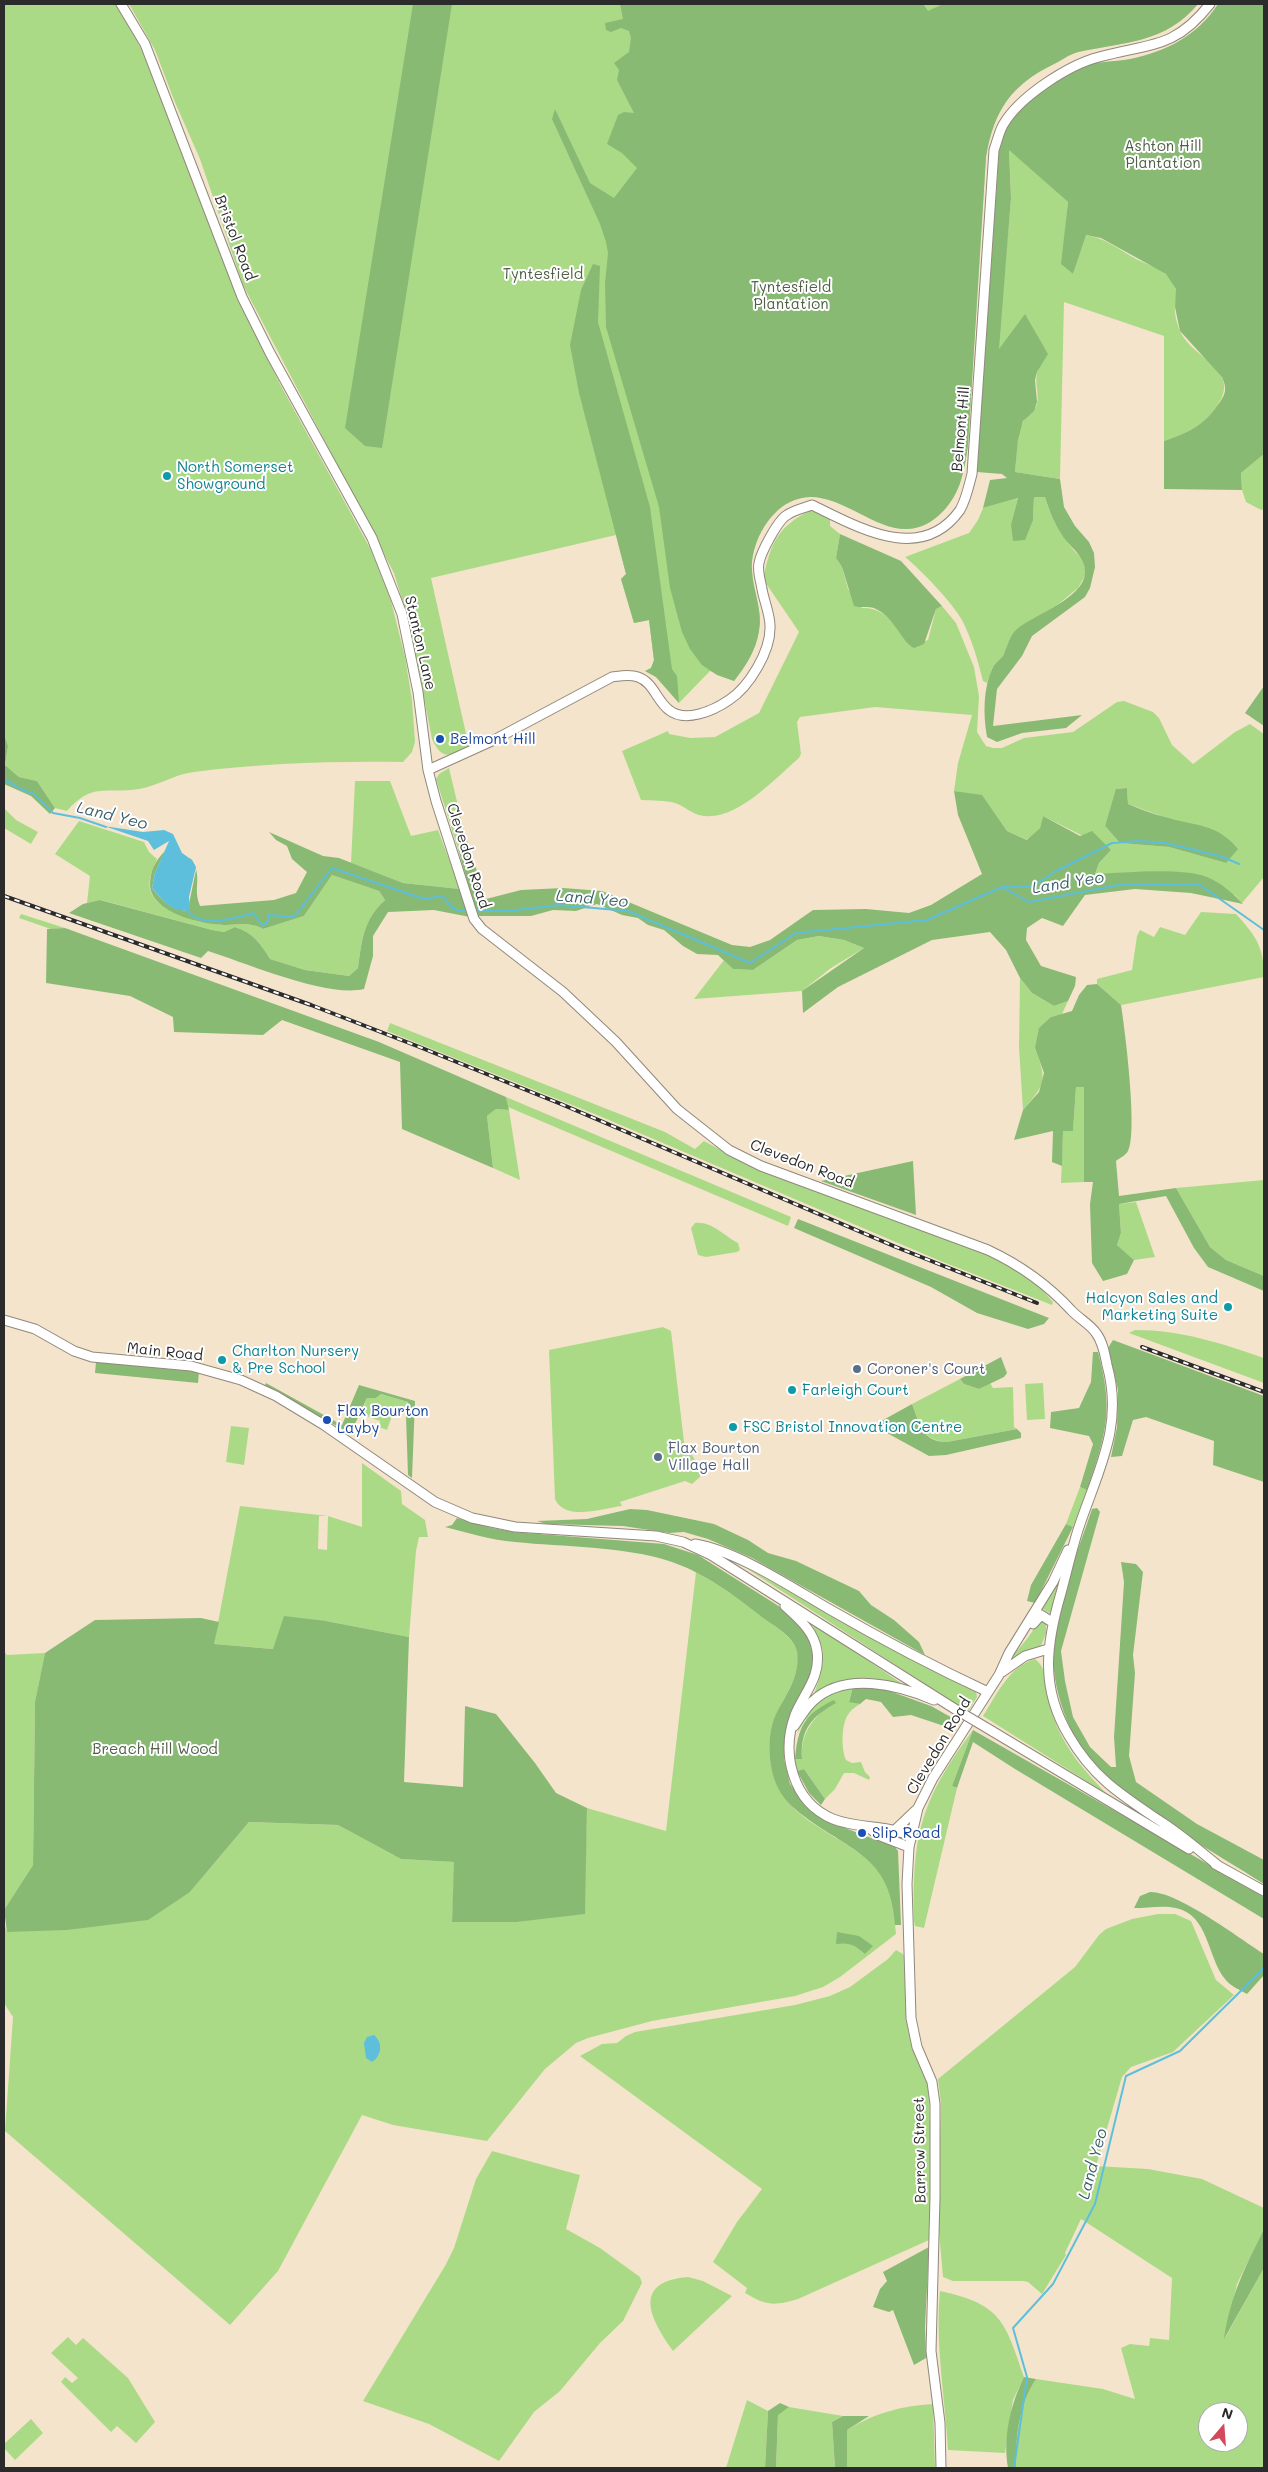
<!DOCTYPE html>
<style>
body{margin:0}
#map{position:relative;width:1268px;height:2472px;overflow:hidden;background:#f5e4cc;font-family:Mali,sans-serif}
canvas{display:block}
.frame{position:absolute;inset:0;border:5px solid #2b2b2b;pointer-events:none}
.north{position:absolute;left:1198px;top:2402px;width:50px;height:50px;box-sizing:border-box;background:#fff;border:1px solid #aaa;border-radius:50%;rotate:18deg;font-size:14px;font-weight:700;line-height:20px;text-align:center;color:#2b2b2b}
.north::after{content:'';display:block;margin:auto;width:18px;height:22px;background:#d1495b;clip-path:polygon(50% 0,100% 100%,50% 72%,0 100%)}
</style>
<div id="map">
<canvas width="1268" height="2472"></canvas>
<div class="frame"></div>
<div class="north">N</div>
</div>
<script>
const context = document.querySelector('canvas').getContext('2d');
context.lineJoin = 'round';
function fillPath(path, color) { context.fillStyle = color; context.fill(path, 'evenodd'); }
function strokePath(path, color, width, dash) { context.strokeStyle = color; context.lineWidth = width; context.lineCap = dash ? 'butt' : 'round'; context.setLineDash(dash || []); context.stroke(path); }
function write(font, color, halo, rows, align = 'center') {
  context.font = font + ' Mali,sans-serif'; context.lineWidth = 4; context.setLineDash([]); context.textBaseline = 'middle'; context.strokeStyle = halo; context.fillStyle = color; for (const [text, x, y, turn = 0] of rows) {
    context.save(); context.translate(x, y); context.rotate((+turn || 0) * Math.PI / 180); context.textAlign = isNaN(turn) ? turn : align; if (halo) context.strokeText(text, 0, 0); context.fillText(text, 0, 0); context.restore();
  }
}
fillPath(new Path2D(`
 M4 4H115L127 20 143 53 236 295 281 386 371 550 391 601 405 657 412 700 415 742 412 752 403 762C333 761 263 763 194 772 175 774 158 786 139 789 106 794 92 782 67 811L55 808 37 781 19 777 5 765 8 746 4 734Z
 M129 4H1198C1166 43 1124 42 1078 52 1070 54 1062 60 1054 64 1011 85 994 110 986 157L968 445C964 473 960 497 938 516 888 560 841 476 790 502 767 513 750 546 752 571 753 591 763 611 759 631 756 650 746 666 734 681L710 671 679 703 656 677 645 671 651 668 654 661 649 620 634 623 621 579 626 574 616 535 431 578 469 747C450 756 442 761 432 739L410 626 394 573 243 285 200 159 174 100 155 50Z
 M1009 149 1068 202 1062 264 1073 274 1085 235C1106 238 1118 249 1136 259 1152 267 1172 271 1176 290 1178 296 1176 300 1175 305 1174 313 1177 324 1180 331 1193 360 1243 369 1217 406 1203 426 1187 433 1164 441V336L1064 302 1060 479 1015 472C1017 456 1016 437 1023 422 1026 414 1034 413 1037 404 1040 391 1032 380 1040 366L998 350 1011 198Z
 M1264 454V509L1261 510 1246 502 1242 490 1241 473Z
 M1034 497H1045C1051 519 1066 545 1083 559L1086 574 1078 588 1056 606 1016 630 1002 658 994 664 987 683 983 681C978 661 972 640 963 622 953 603 922 571 905 557L969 533 978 520 983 508 1018 498 1011 524 1033 520Z
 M811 510 830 517V526L840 534 836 558 842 567 848 589 862 608C885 606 899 629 910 646L928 640 936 609 942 606 956 623 974 667 979 696 977 732 986 746 993 748H1002L1024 738 1073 732 1117 702 1124 701 1153 712 1159 718 1172 745 1193 764 1235 732 1250 724 1264 734V877L1242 903 1235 895 1095 874 1099 863 1111 850 1043 816 1040 828 1028 840 1007 831 982 796 954 791 958 763 972 715 875 707 800 717 797 722 801 754 799 758C774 779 735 824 699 815 691 813 684 806 675 803 665 800 652 801 641 800L622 751 668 731 669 734 690 738 715 737 759 713 799 632 763 579C771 543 777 527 811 510ZM1127 788 1128 804 1164 817 1226 863 1169 847 1120 843 1105 826 1117 789Z
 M449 768 464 831 458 849 436 779 439 774Z
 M355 781H390L411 836 438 830 460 889 403 883 351 863Z
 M4 808 16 820 38 832 31 844 4 828Z
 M79 821 144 842 149 852 157 859C153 869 148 878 150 889 155 913 204 925 226 925 240 925 249 922 263 929L304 916 332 875 379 891 385 900C363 920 362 940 358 968L349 976 305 970 270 959C261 944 252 932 235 927L224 932 212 930 101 900 87 903 90 876 55 854Z
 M1201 912 1236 914C1256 936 1264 947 1264 977L1121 1005 1097 984V979L1132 970 1137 936 1140 930 1154 937 1160 927 1185 935Z
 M21 914 65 928 51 929 19 918Z
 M819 936 844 940 864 948 831 968 802 991 694 999 724 960 733 969 753 970 797 940Z
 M1020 978 1032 993 1054 1006 1068 1001 1062 1014 1051 1017 1035 1048C1047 1080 1046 1084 1023 1110L1019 1047Z
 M390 1023 665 1132 695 1149 704 1141 747 1164 989 1255C1013 1268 1036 1280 1053 1302L1052 1305 938 1260 597 1115 387 1031Z
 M1076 1087H1084V1182L1061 1183 1063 1131H1073Z
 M506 1097 791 1217 788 1226 508 1107Z
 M496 1109 509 1110 520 1180 493 1168 487 1116Z
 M1264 1180V1276L1226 1260 1210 1247 1176 1188Z
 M1136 1202 1155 1257 1134 1260 1117 1245 1121 1233 1119 1204Z
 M695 1223C712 1221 724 1236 738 1243L740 1250 737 1252 706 1257 698 1255 691 1228Z
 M663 1327 671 1331 684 1442 701 1470 700 1477 692 1484 685 1481 620 1502 622 1506C603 1508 565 1522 555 1499L549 1350Z
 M1135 1330C1182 1330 1220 1343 1264 1358V1383L1129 1333Z
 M960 1379 964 1384 979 1389 990 1383 993 1388 1013 1387 1014 1427 1017 1429 947 1442C922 1441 920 1424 912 1404Z
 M1043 1383 1045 1419 1027 1420 1025 1384Z
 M381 1394 408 1402 402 1411 394 1410 387 1430 379 1427 380 1421 361 1414 367 1398H376Z
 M231 1426 249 1428 244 1465 226 1462Z
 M362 1463 401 1491 402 1504 425 1520 428 1537H419L416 1551 409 1637 326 1621 273 1649 214 1644 240 1506 328 1516 362 1527ZM319 1516H328L327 1550 318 1549Z
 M1080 1487 1087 1490 1073 1527 1066 1524Z
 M740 1564 889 1647 976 1692 977 1697 969 1710 959 1706Z
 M1063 1571 1051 1614 1043 1609 1040 1610Z
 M696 1572C716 1583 787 1629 796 1647 805 1667 784 1698 776 1715 766 1735 768 1769 779 1789 803 1832 862 1840 886 1882 895 1898 894 1917 896 1934L840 1977 823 1987 795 1996 652 2021 588 2038 576 2043 545 2069 487 2141 393 2125 362 2115 278 2271 230 2325 5 2131 13 2017 4 2003V1922L7 1932 190 1892 249 1822 338 1825 401 1859 455 1862 452 1922 584 1914 587 1808 666 1831Z
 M1042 1620 1046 1624V1633L1041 1646 1006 1666C1012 1655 1019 1649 1026 1640 1032 1633 1034 1626 1042 1620Z
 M811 1622 904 1685C896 1685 887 1681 878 1680 853 1676 835 1685 814 1695 819 1678 827 1662 821 1644 818 1636 813 1628 811 1622Z
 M4 1651 7 1655 45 1653 35 1703 33 1865 4 1910Z
 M1035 1659C1048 1669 1046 1686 1049 1701 1057 1739 1081 1768 1107 1794L983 1716C996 1696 1009 1666 1035 1659Z
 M853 1686 849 1701 860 1704C857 1706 852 1709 850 1712 841 1721 841 1749 846 1760L852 1763 861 1762 865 1772 870 1777 869 1780 854 1773H844L835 1789 825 1799 804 1769 797 1771 795 1759H802C801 1738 807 1727 821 1712L805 1720 797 1734C807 1705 824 1694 853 1686Z
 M973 1730 952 1786 957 1788 924 1928 915 1926 914 1921C912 1834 921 1800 973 1730Z
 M1158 1914H1175L1191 1921 1216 1980 1234 1995 1173 2052 1131 2067 1122 2077 1096 2166 1148 2169 1202 2179 1264 2208V2229L1237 2284 1225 2338 1264 2268V2468H1016C1016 2436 1018 2407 1036 2379L1103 2389 1135 2399 1121 2348 1130 2344 1149 2346 1150 2338 1169 2340 1172 2278 1081 2219 1065 2253 1066 2255 1042 2294 1028 2282 1023 2281H953L943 2277 938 2220 941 2103 938 2079 1075 1967 1099 1935 1106 1929 1132 1919ZM1208 2412H1238V2442H1208Z
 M896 1950 903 1954 905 1958 908 2031 913 2048 928 2083 932 2165 929 2240 798 2299C774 2306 767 2306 745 2293L747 2288 713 2262 737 2222 762 2189 580 2056 602 2044 617 2043 626 2036 635 2032 795 2005 830 1996 850 1987 888 1959Z
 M492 2151 580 2175 566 2229 600 2248 640 2277 642 2283 623 2321 600 2343 560 2391 534 2412 499 2461 429 2424 363 2401 445 2266 454 2248 476 2179Z
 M688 2277 703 2281 732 2296 673 2351C651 2320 630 2282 688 2277Z
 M940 2291C1001 2304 1005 2321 1024 2377L1013 2400 1005 2453 948 2450C945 2397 935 2344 940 2291Z
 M68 2337 76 2345 83 2338 128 2378 155 2422 136 2443 117 2426 111 2432 61 2382 65 2377 72 2383 78 2378 51 2353Z
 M747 2400 768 2411 765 2468H726Z
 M933 2404 935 2468H847V2430C875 2413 901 2406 933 2404Z
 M789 2407 843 2416 832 2422 835 2468H776L778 2414Z
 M31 2419 43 2433 15 2460 4 2448V2444Z`), '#abda87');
fillPath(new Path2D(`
 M413 4H452L382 448 365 446 345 428Z
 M620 4H923L928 11 943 4H1198C1166 43 1124 42 1078 52 1070 54 1062 60 1054 64 1011 85 994 110 986 157L968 445C964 473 960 497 938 516 888 560 841 476 790 502 767 513 750 546 752 571 753 591 763 611 759 631 756 650 746 666 734 681L717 675 702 665 690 649 682 632 670 588 659 507 606 327 605 283 608 253 606 242 600 224 552 119 555 109 590 183 614 198 637 168 622 153 607 144 618 115 624 112 634 113 617 80 619 70 614 63 629 52 631 38 629 31 621 28 611 32 606 30 605 23 623 19Z
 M1218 4H1264V454L1241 473 1242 490 1164 489V441C1187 433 1203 426 1217 406 1225 395 1228 390 1222 377L1180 331 1175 307 1176 289 1166 274 1101 238 1086 235 1073 274 1061 264 1068 202 1009 150 1011 198 999 349 1025 314 1048 354 1037 372 1035 380 1037 402 1034 411 1023 421 1018 440 1015 472 1060 479 1064 507 1075 526 1089 542 1094 553 1095 567 1090 588 1085 597 1032 636 1022 656 997 689 993 726 1082 715 1066 728 1022 733 997 742 987 737C983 714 983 688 993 667 995 662 1000 660 1003 656 1007 648 1010 634 1017 629 1034 615 1084 598 1085 573 1086 556 1070 548 1062 535 1055 524 1049 511 1045 497H1034L1033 520 1025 540 1013 541 1011 524 1018 498 983 508 990 480 1007 478 1002 474 977 472 999 152C1002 142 1004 132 1009 123 1023 98 1054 77 1081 67 1096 61 1113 62 1130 59 1167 51 1197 36 1218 4Z
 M593 264 600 266 598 322 650 507 672 669 677 676 679 703 656 677 645 671 651 668 654 660 649 620 634 623 621 579 626 574 579 393 570 345 581 290Z
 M840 534 901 561 942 606 936 609 924 644 914 648C902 643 895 617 874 608 868 606 860 608 854 606L842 567 836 558Z
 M1264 686V726L1245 713Z
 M4 734 8 746 5 765 19 777 37 781 55 808 50 814 31 796 4 784Z
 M1127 788 1128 804C1140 809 1153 814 1165 817 1194 826 1217 823 1238 849L1226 863 1169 847 1120 843 1105 826 1116 789Z
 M954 791 982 795 1007 831 1027 840 1040 828 1043 816 1080 836 1092 831 1111 850 1099 863 1095 874C1123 873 1182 867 1207 877 1220 882 1234 894 1243 904L1191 893 1135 889 1085 895 1063 926 1042 918 1027 928 1026 940 1041 966 1076 977 1075 986 1068 1001 1054 1006 1032 993 1020 978 1006 950 990 932 932 940 838 987 803 1013 802 991 864 948 844 940 819 936 797 940 753 970 733 969 718 955 697 954 683 946 664 930 648 925 638 918 622 915 597 904 576 911 553 910 531 916H477L458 849 464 831 486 899 521 890 563 888 602 891 732 945 750 947 770 940 813 910 866 909 909 913 931 905 982 874 958 815Z
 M269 832 323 856 339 858 403 883 460 889 470 917 434 910 388 912 373 936V956L364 989C327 998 246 963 208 951L201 958 69 913 83 904 100 900 212 930 224 932 235 927C252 932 261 944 270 959L305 970 349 976 358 968C362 940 363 920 385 900L379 891 332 875 304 916 263 929C249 922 241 925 226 925 203 925 151 913 150 885 150 871 155 861 165 851L155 873 152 888C164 902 167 906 185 911L189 904 196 870 190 857C204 877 192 886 200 906L274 900 296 893 307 872 292 859 287 846 276 840Z
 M65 928 379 1042 506 1097 509 1110 496 1109 487 1116 493 1168 402 1129 400 1062 282 1020 263 1035 174 1032 173 1017 130 996 46 983 47 929Z
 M1097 984 1121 1005C1125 1030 1138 1133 1128 1151 1126 1155 1120 1158 1116 1161L1119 1196 1176 1188 1210 1247 1226 1260 1264 1276V1291L1208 1267 1194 1248 1166 1196 1119 1204 1121 1233 1117 1245 1134 1260 1127 1274 1103 1281 1092 1263 1090 1204 1093 1182H1084V1087H1076L1073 1131H1063L1062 1166 1052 1162 1053 1131 1014 1140 1023 1110 1039 1092 1044 1073 1035 1048 1039 1028 1051 1017 1072 1011 1079 995 1087 985Z
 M913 1161 916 1215 821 1181Z
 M798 1219 1049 1318 1044 1324 1028 1329 977 1313 931 1287 794 1228Z
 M1113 1340 1264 1396V1482L1213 1465 1214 1441 1146 1417 1133 1420 1122 1456 1111 1457 1117 1427 1118 1390 1108 1348Z
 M1093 1352H1098C1114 1411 1106 1434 1087 1490L1080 1487 1093 1444 1089 1436 1050 1428 1051 1412 1079 1408 1091 1382Z
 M1001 1357 1007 1373 1004 1377 979 1389 964 1384 960 1379Z
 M96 1362 199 1372 198 1383 95 1373Z
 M266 1383 342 1425 359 1385 415 1401 412 1478 408 1475 406 1416 408 1402 381 1394 376 1398H367L354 1426 346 1431 264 1387Z
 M912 1404C920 1424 922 1442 947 1442L1017 1429 1021 1433V1438L946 1455 929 1456 887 1433 867 1429Z
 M1097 1508 1100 1512 1061 1651 1065 1681 1073 1717 1090 1747 1111 1767H1116L1114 1737 1124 1582 1121 1562 1136 1564 1143 1572 1133 1655 1135 1673 1129 1756 1136 1782 1197 1824 1264 1860V1884C1211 1850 1151 1818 1104 1776 1069 1744 1048 1683 1054 1637 1059 1595 1079 1549 1092 1509Z
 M630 1509 647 1510 714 1524 748 1540 768 1553 796 1561 859 1591 871 1605 894 1620 919 1642 925 1655 752 1558 708 1539 684 1532 669 1533 623 1526 546 1524 537 1521 587 1519Z
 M457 1518 492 1528 514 1532 664 1544 698 1555 788 1612 808 1632 816 1662 785 1743 784 1759 790 1784 808 1808 824 1820 895 1847 898 1851 901 1925H895C891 1860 856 1853 809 1820 797 1811 785 1802 778 1788 768 1768 766 1735 776 1714 786 1695 801 1674 797 1651 794 1637 773 1625 762 1617 734 1595 703 1572 669 1561 622 1546 564 1547 515 1542 491 1540 468 1533 445 1527L452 1525Z
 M1066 1524 1073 1527 1035 1603 1027 1601 1031 1585Z
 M284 1616 326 1621 409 1637 404 1782 463 1787 465 1706 496 1714 535 1763 556 1793 587 1808 585 1914 516 1922H452L454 1862 401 1859 338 1825 249 1822 190 1892 148 1920 67 1930 7 1932 4 1910 33 1865 35 1702 45 1653 95 1620 201 1618 219 1622 214 1644 273 1649Z
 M853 1686 884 1689 931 1706 956 1720 950 1728 911 1715 893 1717 881 1702 866 1699 860 1704 849 1702Z
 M834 1700 836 1703C811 1717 800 1730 802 1759H795C798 1727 804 1714 834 1700Z
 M973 1730 1264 1896V1919L1015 1769 973 1742 957 1788 952 1786Z
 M804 1769 825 1799 821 1805 809 1793 797 1771Z
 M1150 1892C1177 1891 1239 1938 1264 1954V1975L1247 1994C1240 1990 1230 1986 1225 1979 1207 1957 1209 1915 1176 1908 1163 1905 1147 1908 1134 1908L1140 1896Z
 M837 1932 859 1936 873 1946 865 1954C855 1945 850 1942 836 1944Z
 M1264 2229V2268L1224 2339C1230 2297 1245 2267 1264 2229Z
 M929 2247 925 2327 926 2358 914 2365 893 2310 889 2312 873 2307 880 2289 887 2281 883 2272Z
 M1024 2377 1036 2379C1018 2407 1016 2436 1016 2468H1008C1003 2437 1010 2406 1024 2377Z
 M780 2403 789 2407 778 2415 776 2468H765L768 2411Z
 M843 2416H869L847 2430V2468H835L832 2422Z`), '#88ba74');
fillPath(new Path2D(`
 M104 826 143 832 164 830 173 834 182 853 192 860 196 867 189 897 190 910C172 914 162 899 152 888L155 873 169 841 154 850 148 841Z
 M374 2035C383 2042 382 2056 372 2062L366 2058 364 2043 367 2037Z`), '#5dbfdc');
strokePath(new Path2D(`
 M4 780C15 784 21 792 33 793L53 813 80 818 106 827
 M1004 887H1032L1056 871 1112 843 1140 841 1165 843 1191 849 1223 857 1239 864
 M187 910C199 929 237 918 253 913L262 925 267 923 269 915 294 917 332 868 424 899 443 896C451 908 454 912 469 911
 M474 911H508L559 905 628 911 750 963 796 933 927 920 1002 887 1029 902 1119 885H1200L1264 930
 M1014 2468 1027 2377 1013 2328 1053 2284 1095 2204 1126 2076 1180 2051 1264 1968`), '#5dbfdc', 2);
const major = new Path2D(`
 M121 4 145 44 242 297 270 353 372 538 402 614 418 692 428 770 436 801 474 919 482 929 563 992 616 1042 677 1109 729 1150 761 1166 988 1250C1020 1265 1047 1284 1071 1310 1078 1318 1090 1324 1096 1333 1103 1342 1105 1355 1107 1365 1124 1426 1098 1470 1079 1527 1072 1548 1067 1571 1061 1593 1046 1644 1040 1688 1069 1736 1094 1779 1123 1796 1163 1823 1183 1836 1201 1852 1220 1867
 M428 770 492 741 612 677C621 676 629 674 638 677 653 682 657 701 669 710 685 723 713 711 729 700 749 687 771 651 770 626 770 614 764 601 762 589 761 582 757 571 759 563 761 552 778 520 787 515 794 510 804 508 812 505 858 527 921 565 960 510 966 500 969 485 972 474L994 150C997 142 999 132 1003 125 1019 97 1068 65 1099 57 1149 43 1174 50 1210 4
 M4 1320 35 1329 74 1351 92 1357 191 1366 241 1380 276 1396 324 1425 435 1502 472 1518 515 1527 656 1536 683 1542 711 1555 955 1709
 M695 1544C737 1551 791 1587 829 1609 881 1639 934 1667 988 1692
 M785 1606C799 1619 814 1631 817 1651 821 1677 804 1693 795 1715 781 1753 792 1802 833 1819 848 1825 865 1826 881 1828 891 1829 901 1833 911 1835
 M1033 1624 1041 1615 1052 1622
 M1002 1672 1025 1656 1048 1649
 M794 1726C800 1718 805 1708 813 1701 845 1671 898 1685 934 1700
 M992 1731 1189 1849
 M869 1828 878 1835 909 1847
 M895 1830 916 1810
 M1215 1864 1264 1891
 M941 2468 940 2423 931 2351 935 2197V2104L932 2082 917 2047 911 2018 907 1884 909 1847 918 1808 933 1778 999 1675 1009 1653 1053 1582 1068 1550`);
strokePath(major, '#90887c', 11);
strokePath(major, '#fff', 9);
const rail = new Path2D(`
 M4 896 311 1005 417 1046 561 1104 896 1247 1037 1303
 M1142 1347 1264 1392`);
strokePath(rail, '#2b2b2b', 4);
strokePath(rail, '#fff', 2, [5.5]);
const majorBridge = new Path2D(`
 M955 1709 992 1731`);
strokePath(majorBridge, '#90887c', 11, []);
strokePath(majorBridge, '#fff', 9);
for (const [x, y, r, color] of [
 [167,476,5,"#0f9aa8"],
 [440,739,5,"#1a4fb4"],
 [1228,1307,5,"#0f9aa8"],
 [222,1360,5,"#0f9aa8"],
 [857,1369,5,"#5c6f8a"],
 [792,1390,5,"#0f9aa8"],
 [327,1420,5,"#1a4fb4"],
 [733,1427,5,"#0f9aa8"],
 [658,1457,5,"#5c6f8a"],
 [862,1833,5,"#1a4fb4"]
]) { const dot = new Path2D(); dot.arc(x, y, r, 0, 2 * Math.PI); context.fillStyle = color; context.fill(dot); strokePath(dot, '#fff', 2); }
write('15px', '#516047', '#fff', [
 ["Ashton Hill",1163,146],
 ["Plantation",1163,163],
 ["Tyntesfield",543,274],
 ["Tyntesfield",791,287],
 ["Plantation",791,304],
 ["Breach Hill Wood",155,1749]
]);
write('15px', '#2b2b2b', '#fff', [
 ["Bristol Road",235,238,69],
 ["Belmont Hill",961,429,-85],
 ["Stanton Lane",420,643,77],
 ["Clevedon Road",468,856,72],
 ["Clevedon Road",802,1164,21],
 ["Main Road",165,1352,6],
 ["Clevedon Road",939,1746,-59],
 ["Barrow Street",920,2150,-91]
]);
write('15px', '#0d838f', '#fff', [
 ["North Somerset",177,467],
 ["Showground",177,484],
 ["Halcyon Sales and",1218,1298,"right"],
 ["Marketing Suite",1218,1315,"right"],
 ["Charlton Nursery",232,1351],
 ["& Pre School",232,1368],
 ["Farleigh Court",802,1390],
 ["FSC Bristol Innovation Centre",743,1427]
], 'left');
write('15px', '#164399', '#fff', [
 ["Belmont Hill",450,739],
 ["Flax Bourton",337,1411],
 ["Layby",337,1428],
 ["Slip Road",872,1833]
], 'left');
write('15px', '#4e5e75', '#fff', [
 ["Coroner's Court",867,1369],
 ["Flax Bourton",668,1448],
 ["Village Hall",668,1465]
], 'left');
write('italic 16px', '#3c5f69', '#fff', [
 ["Land Yeo",112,816,14],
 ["Land Yeo",1068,883,-9],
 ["Land Yeo",592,899,5],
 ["Land Yeo",1093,2164,-75]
]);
</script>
